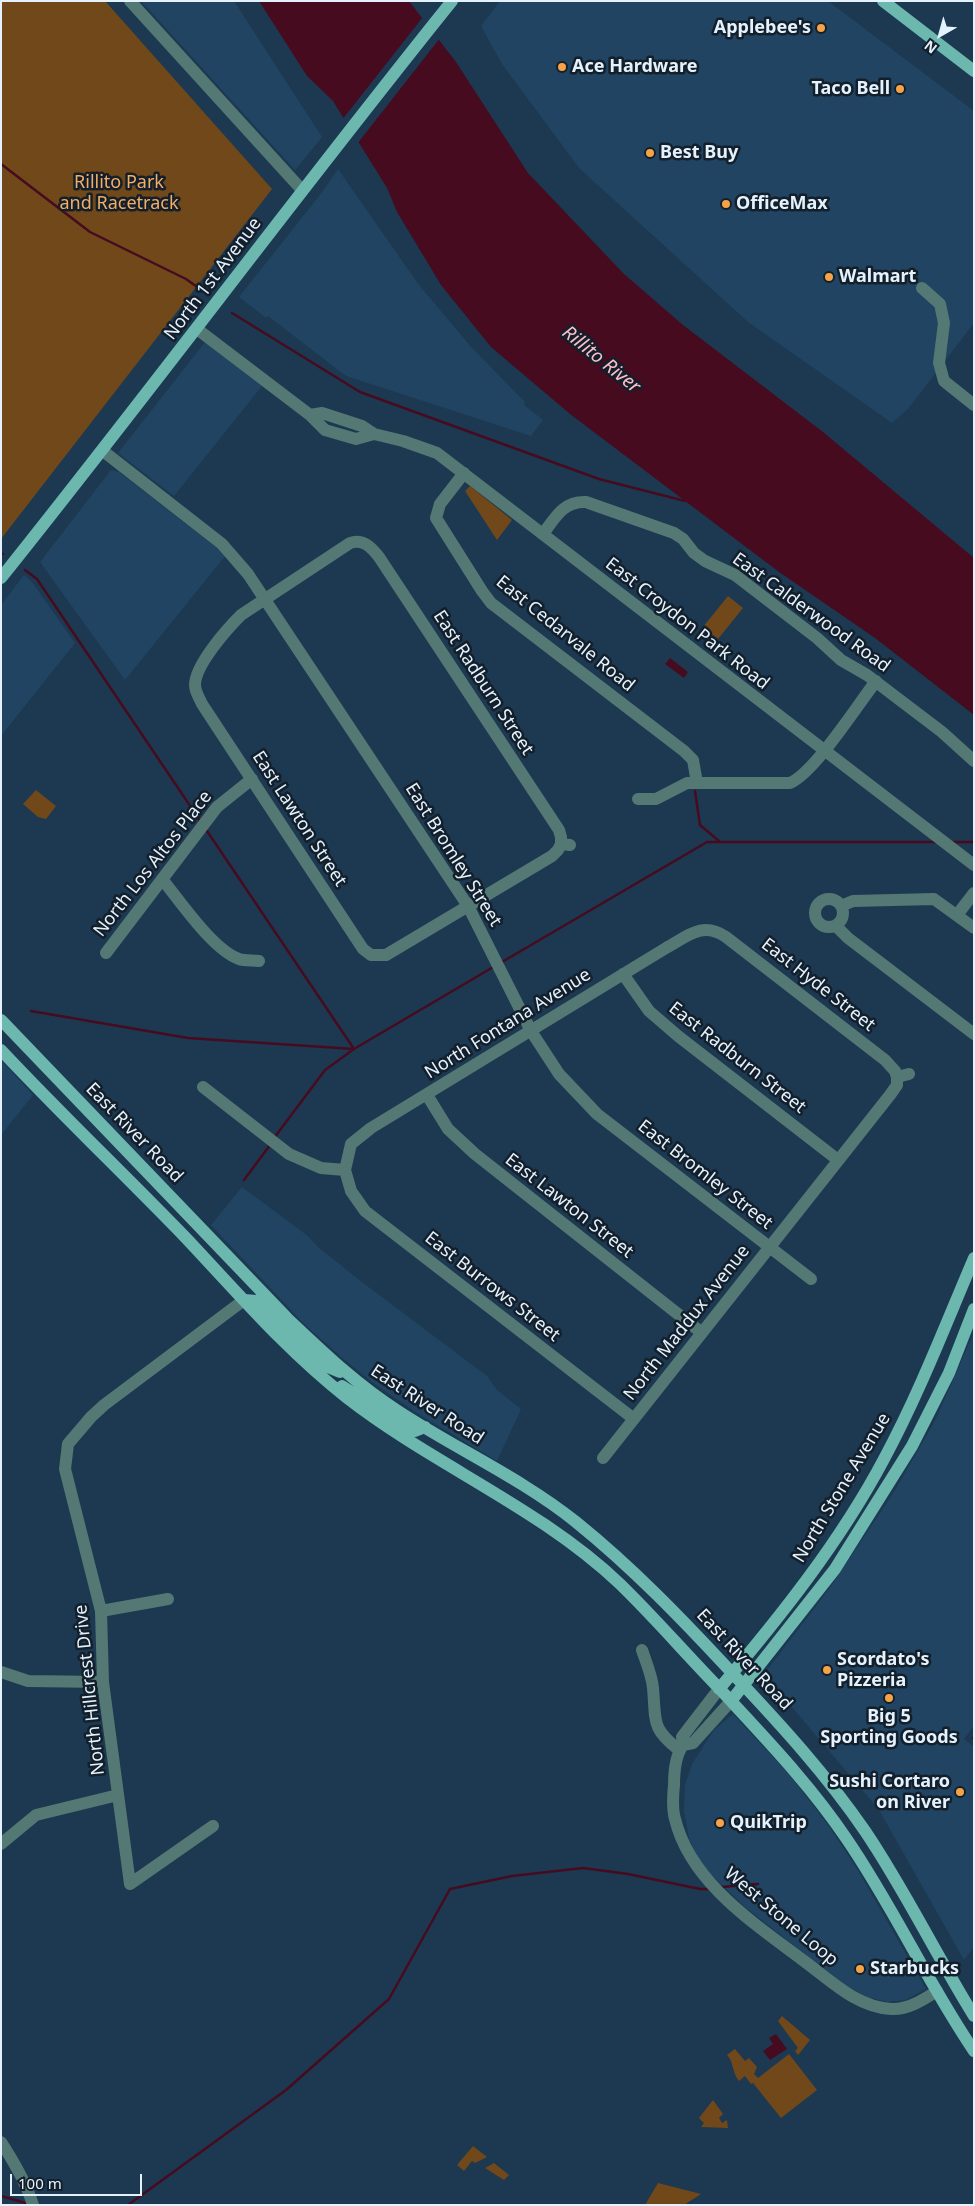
<!DOCTYPE html>
<style>
body{margin:0}
#map{position:relative;width:975px;height:2206px;overflow:hidden;background:#1c3951;font-family:"Noto Sans",sans-serif}
canvas{display:block}
.frame{position:absolute;inset:0;border:2px solid #e4f2fe;pointer-events:none}
.north{position:absolute;left:915px;top:10px;width:50px;height:50px;-webkit-text-stroke:4px #131f2a;paint-order:stroke;rotate:218deg;font-size:14px;font-weight:700;line-height:20px;text-align:center;color:#e4f2fe}
.north::after{content:'';display:block;margin:auto;width:18px;height:22px;background:#e4f2fe;clip-path:polygon(50% 0,100% 100%,50% 72%,0 100%)}
.scale{position:absolute;left:10px;top:2174px;width:132px;height:22px;box-sizing:border-box;border:2px solid #e4f2fe;border-top:0;padding-left:6px;font-size:15px;line-height:18px;white-space:nowrap;color:#e4f2fe;-webkit-text-stroke:4px #131f2a;paint-order:stroke}
</style>
<div id="map">
<canvas width="975" height="2206"></canvas>
<div class="frame"></div>
<div class="north">N</div>
<div class="scale">100 m</div>
</div>
<script>
const context = document.querySelector('canvas').getContext('2d');
context.lineJoin = 'round';
function fillPath(path, color) { context.fillStyle = color; context.fill(path, 'evenodd'); }
function strokePath(path, color, width, dash) { context.strokeStyle = color; context.lineWidth = width; context.lineCap = dash ? 'butt' : 'round'; context.setLineDash(dash || []); context.stroke(path); }
function write(font, color, halo, rows, align = 'center') {
  context.font = font + ' "Noto Sans",sans-serif'; context.lineWidth = 5; context.setLineDash([]); context.textBaseline = 'middle'; context.strokeStyle = halo; context.fillStyle = color; for (const [text, x, y, turn = 0] of rows) {
    context.save(); context.translate(x, y); context.rotate((+turn || 0) * Math.PI / 180); context.textAlign = isNaN(turn) ? turn : align; if (halo) context.strokeText(text, 0, 0); context.fillText(text, 0, 0); context.restore();
  }
}
fillPath(new Path2D(`
 M141 1H234L322 137 295 170Z
 M500 1H828L974 111V323L908 409 892 423 748 322 579 168 502 64 481 26Z
 M338 169 419 285 472 348 525 402 524 405 543 420 531 436 346 376 268 316 266 318 239 297 323 191Z
 M205 342 262 386 174 496 118 453Z
 M111 470 119 472 226 555 125 680 40 562Z
 M24 575 32 582 75 643 1 736V605Z
 M1 1060 33 1095 1 1135Z
 M242 1187 308 1236 317 1246 358 1279 487 1376 497 1390 521 1409 497 1461 420 1415 373 1383 340 1356 303 1323 211 1225Z
 M974 1332V1726L964 1739 974 1747V1947L964 1960 879 1810 764 1674 829 1589 894 1492 935 1421Z
 M733 1714 789 1774 830 1828 859 1872 926 1989 905 2000 887 2002 867 1997 842 1983 746 1908 700 1864 689 1838 684 1811 685 1785 692 1764 714 1730Z`), '#204461');
fillPath(new Path2D(`
 M1 1H105L272 189 1 539Z
 M470 486 512 520 497 540 465 491Z
 M728 596 743 608 718 639 703 627Z
 M36 790 56 806 46 819 38 817 23 804Z
 M782 2016 810 2040 798 2055 795 2051 798 2048 778 2021Z
 M735 2049 745 2061 749 2058 757 2067 754 2074 758 2078 789 2054 817 2090 781 2118 753 2083 751 2084 745 2076 739 2081C732 2073 734 2062 727 2055Z
 M713 2100 723 2114 719 2118 722 2123 727 2120 728 2128 701 2127 704 2123 699 2118Z
 M473 2146 487 2157 475 2163 472 2161 464 2171 457 2165Z
 M494 2163 509 2175 504 2180 485 2168Z
 M658 2183 701 2194 684 2205H645Z`), '#71481a');
fillPath(new Path2D(`
 M259 1H409L456 62 528 173 624 274 683 325 823 432 974 558V715L875 638 779 572 570 414 491 347 441 285 397 212 387 188 333 101 307 76Z
 M670 658 688 672 684 678 665 664Z
 M776 2034 787 2049 770 2060 763 2051 773 2044 769 2038Z`), '#470b20');
fillPath(new Path2D(`
 M423 17 440 38 357 144 342 120Z`), '#1c3951');
strokePath(new Path2D(`
 M1 164 90 232 186 279 207 294
 M232 313 360 392 599 479 685 501
 M1 553 3 554
 M25 570 37 579 201 822
 M695 791 700 825 719 841
 M205 828 354 1049 325 1070 274 1138
 M952 842H974
 M502 962 707 842H936
 M31 1011 188 1038 354 1049 495 966
 M244 1180 270 1145
 M973 1738H974
 M722 1887 758 1884
 M1 2196 29 2204
 M128 2205 286 2090 389 1999 450 1889 512 1876 583 1868 628 1874 700 1889H709`), '#470b20', 2.5);
strokePath(new Path2D(`
 M130 1 302 190
 M922 288 940 304 944 323 939 363 944 381 974 405
 M197 329 310 415 325 430 356 439 374 434
 M310 415 322 413 362 426 374 434 403 441 437 453 974 865
 M103 451 222 544 248 574 468 906 531 1031 559 1074 597 1114 811 1279
 M464 473 440 504 436 518 482 591 491 603 684 751 693 760 697 783
 M543 534C555 518 563 501 586 502L674 533 683 539 694 553 705 561 735 575 817 638 841 660 867 675 942 732 974 761
 M638 799H656L687 783H790C814 773 857 706 876 681
 M561 844 558 850 552 856 386 955H371L363 949 202 704C199 697 195 692 195 685 195 665 227 629 241 615L350 543C363 538 372 548 379 557L559 830 561 837V844L570 845
 M162 879C180 901 213 950 239 959 245 961 253 960 259 961
 M815 913a14 14 0 1 1 28 0a14 14 0 1 1-28 0Z
 M841 906 853 901 934 899 974 928
 M957 915 974 893
 M836 926 848 938 974 1034
 M106 953 217 807 252 779
 M623 974 649 1011 678 1036 838 1160
 M203 1087 289 1154 321 1168 345 1170
 M427 1095 448 1129 475 1154 702 1333
 M345 1170 351 1144 371 1128 666 948C688 936 702 921 726 937L885 1060 895 1071 897 1077
 M345 1170 351 1191 365 1211 634 1419
 M603 1458 890 1095 897 1085V1077L909 1074
 M101 1611 168 1599
 M642 1650C646 1662 652 1676 653 1688 656 1722 651 1728 679 1750
 M1 1672 28 1681 103 1682
 M719 1689 682 1737 683 1745C675 1756 674 1772 674 1785 673 1795 672 1809 675 1819 690 1881 752 1922 800 1958 828 1978 855 2007 891 2009 908 2010 923 2000 937 1991
 M683 1745 693 1743 731 1701
 M213 1826 130 1884 103 1682 101 1611 65 1469 68 1444 91 1417 104 1405 244 1300
 M1 1844 36 1815 118 1795
 M1 2142C14 2162 26 2182 33 2205`), '#547873', 12);
strokePath(new Path2D(`
 M883 1 974 71
 M1 578C154 387 299 191 452 1
 M1 1020 287 1318C322 1351 357 1385 398 1411 456 1449 521 1478 576 1522 633 1568 683 1620 733 1674 780 1724 826 1774 865 1831 905 1890 936 1955 974 2016
 M1 1050C61 1114 124 1174 185 1237 237 1292 286 1350 346 1397 433 1465 539 1507 620 1584 654 1617 685 1653 718 1687 763 1736 809 1783 846 1838 893 1906 927 1982 974 2051
 M244 1300 257 1301 323 1365 340 1372
 M342 1386 410 1429 415 1431 425 1427
 M719 1689C780 1617 840 1542 884 1459 919 1394 945 1326 974 1258
 M731 1701 835 1569 912 1446 949 1373 974 1309`), '#6cb7ae', 12);
for (const [x, y, r, color] of [
 [821,28,5,"#f5a346"],
 [562,67,5,"#f5a346"],
 [900,89,5,"#f5a346"],
 [650,153,5,"#f5a346"],
 [726,204,5,"#f5a346"],
 [829,277,5,"#f5a346"],
 [827,1670,5,"#f5a346"],
 [889,1698,5,"#f5a346"],
 [960,1792,5,"#f5a346"],
 [720,1823,5,"#f5a346"],
 [860,1969,5,"#f5a346"]
]) { const dot = new Path2D(); dot.arc(x, y, r, 0, 2 * Math.PI); context.fillStyle = color; context.fill(dot); strokePath(dot, '#131f2a', 2); }
write('bold 18px', '#e4f2fe', '#131f2a', [
 ["Applebee's",811,28,"right"],
 ["Ace Hardware",572,67],
 ["Taco Bell",890,89,"right"],
 ["Best Buy",660,153],
 ["OfficeMax",736,204],
 ["Walmart",839,277],
 ["Scordato's",837,1660],
 ["Pizzeria",837,1681],
 ["Big 5",889,1717,"center"],
 ["Sporting Goods",889,1738,"center"],
 ["Sushi Cortaro",950,1782,"right"],
 ["on River",950,1803,"right"],
 ["QuikTrip",730,1823],
 ["Starbucks",870,1969]
], 'left');
write('18px', '#f3ae66', '#131f2a', [
 ["Rillito Park",119,183],
 ["and Racetrack",119,204]
]);
write('18px', '#e4f2fe', '#131f2a', [
 ["North 1st Avenue",213,279,-53],
 ["East Calderwood Road",811,613,36],
 ["East Croydon Park Road",687,624,38],
 ["East Cedarvale Road",565,634,39],
 ["East Radburn Street",483,683,57],
 ["East Lawton Street",299,819,57],
 ["East Bromley Street",453,855,58],
 ["North Los Altos Place",153,864,-52],
 ["East Hyde Street",818,985,38],
 ["North Fontana Avenue",508,1024,-32],
 ["East Radburn Street",737,1058,38],
 ["East River Road",134,1133,46],
 ["East Bromley Street",705,1175,38],
 ["East Lawton Street",569,1206,38],
 ["East Burrows Street",492,1287,38],
 ["North Maddux Avenue",687,1323,-52],
 ["East River Road",427,1405,33],
 ["North Stone Avenue",842,1488,-59],
 ["East River Road",744,1660,47],
 ["North Hillcrest Drive",90,1690,-96],
 ["West Stone Loop",781,1917,40]
]);
write('italic 19px', '#fcbeca', '#131f2a', [
 ["Rillito River",601,360,39]
]);
</script>
